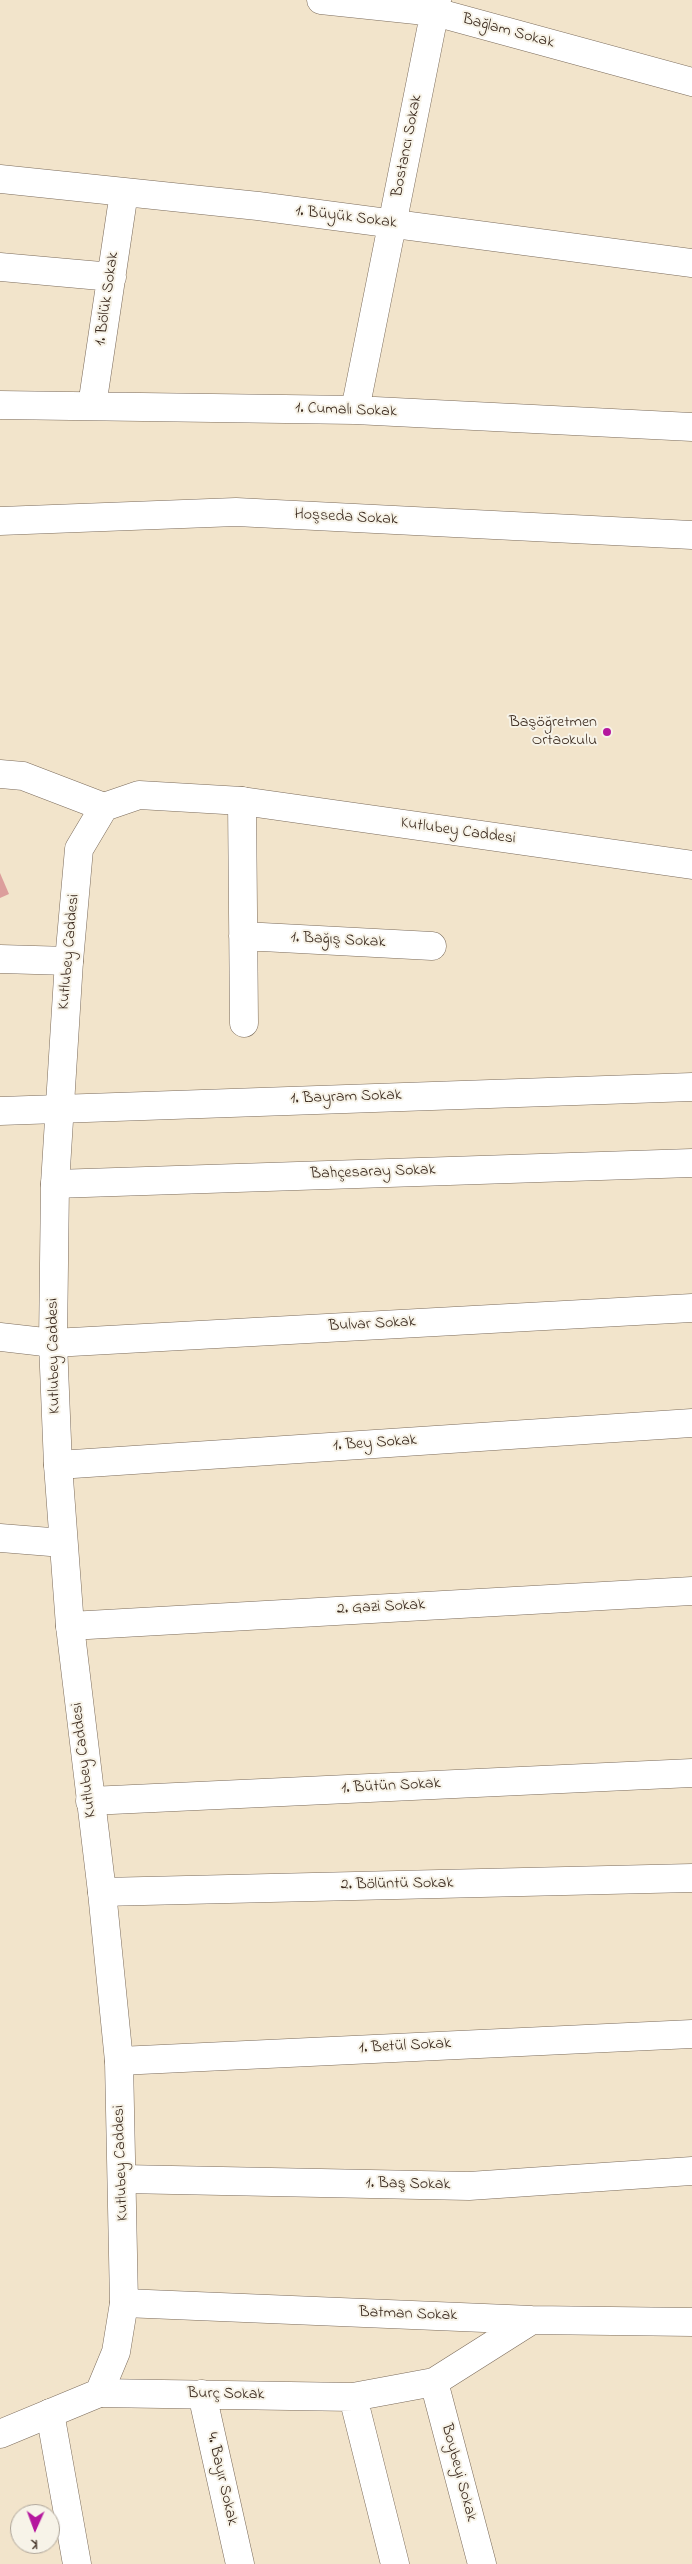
<!DOCTYPE html>
<meta charset="utf-8">
<style>
body{margin:0}
#map{position:relative;width:692px;height:2564px;overflow:hidden;background:#f2e4cb;font-family:"Indie Flower",sans-serif}
canvas{display:block}
.north{position:absolute;left:10px;top:2504px;width:50px;height:50px;box-sizing:border-box;background:#f7f3e8;border:1px solid #aca397;border-radius:50%;rotate:182deg;font-size:14px;font-weight:700;line-height:20px;text-align:center;color:#3b2a1e}
.north::after{content:'';display:block;margin:auto;width:18px;height:22px;background:#b5179e;clip-path:polygon(50% 0,100% 100%,50% 72%,0 100%)}
</style>
<div id="map">
<canvas width="692" height="2564"></canvas>
<div class="north">K</div>
</div>
<script>
const context = document.querySelector('canvas').getContext('2d');
context.lineJoin = 'round';
function fillPath(path, color) { context.fillStyle = color; context.fill(path, 'evenodd'); }
function strokePath(path, color, width, dash) { context.strokeStyle = color; context.lineWidth = width; context.lineCap = dash ? 'butt' : 'round'; context.setLineDash(dash || []); context.stroke(path); }
function write(font, color, halo, rows, align = 'center') {
  context.font = font + ' "Indie Flower",sans-serif'; context.lineWidth = 4; context.setLineDash([]); context.textBaseline = 'middle'; context.strokeStyle = halo; context.fillStyle = color; for (const [text, x, y, turn = 0] of rows) {
    context.save(); context.translate(x, y); context.rotate((+turn || 0) * Math.PI / 180); context.textAlign = isNaN(turn) ? turn : align; if (halo) context.strokeText(text, 0, 0); context.fillText(text, 0, 0); context.restore();
  }
}
fillPath(new Path2D(`
 M0 873 9 894 0 898Z`), '#dc9e9c');
const minor = new Path2D(`
 M321 0 435 12 692 82
 M0 179 258 206 692 263
 M0 267 112 277
 M0 405 355 410 692 427
 M92 406 124 192
 M355 410 437 0
 M0 521 236 512 692 535
 M0 774 23 776 104 807
 M242 801 244 1023
 M243 936 432 946
 M0 959 69 961
 M0 1111 692 1087
 M55 1184 692 1163
 M0 1337 53 1343 692 1308
 M58 1465 692 1423
 M0 1538 63 1543
 M70 1626 692 1591
 M90 1801 692 1773
 M102 1892 692 1878
 M119 2061 692 2034
 M123 2179 469 2186 692 2171
 M124 2303 532 2320 692 2322
 M434 2382 482 2564
 M99 2393 353 2397 434 2382 532 2320
 M202 2394 240 2564
 M353 2397 395 2564
 M50 2413 77 2564`);
const major = new Path2D(`
 M0 2434 99 2393 116 2352 124 2303 119 2061 102 1892 70 1626 58 1465 53 1343 55 1184 69 961 79 849 104 807 139 795 242 801 692 865`);
strokePath(minor, '#7b6b5b', 29);
strokePath(major, '#7b6b5b', 29);
strokePath(minor, '#fff', 28);
strokePath(major, '#fff', 28);
for (const [x, y, r, color] of [
 [607,732,5,"#b5179e"]
]) { const dot = new Path2D(); dot.arc(x, y, r, 0, 2 * Math.PI); context.fillStyle = color; context.fill(dot); strokePath(dot, '#f7f3e8', 2); }
write('16px', '#3b2a1e', '#f7f3e8', [
 ["Bağlam Sokak",508,32,15],
 ["Bostancı Sokak",408,146,-79],
 ["1. Büyük Sokak",346,218,7],
 ["1. Bölük Sokak",108,299,-82],
 ["1. Cumalı Sokak",346,411,2],
 ["Hoşseda Sokak",346,518,3],
 ["Kutlubey Caddesi",458,832,8],
 ["1. Bağış Sokak",338,941,3],
 ["Kutlubey Caddesi",70,952,-85],
 ["1. Bayram Sokak",346,1098,-2],
 ["Bahçesaray Sokak",373,1173,-2],
 ["Bulvar Sokak",372,1325,-3],
 ["Kutlubey Caddesi",55,1356,-91],
 ["1. Bey Sokak",375,1444,-4],
 ["2. Gazi Sokak",381,1608,-3],
 ["Kutlubey Caddesi",85,1760,-97],
 ["1. Bütün Sokak",391,1787,-3],
 ["2. Bölüntü Sokak",397,1885,-1],
 ["1. Betül Sokak",405,2047,-3],
 ["Kutlubey Caddesi",122,2163,-92],
 ["1. Baş Sokak",408,2185,1],
 ["Batman Sokak",408,2315,2],
 ["Burç Sokak",226,2395,1],
 ["Boybeyi Sokak",458,2473,75],
 ["4. Bayır Sokak",221,2479,77]
]);
write('16px', '#3b2a1e', '#f7f3e8', [
 ["Başöğretmen",597,723],
 ["Ortaokulu",597,741]
], 'right');
</script>
